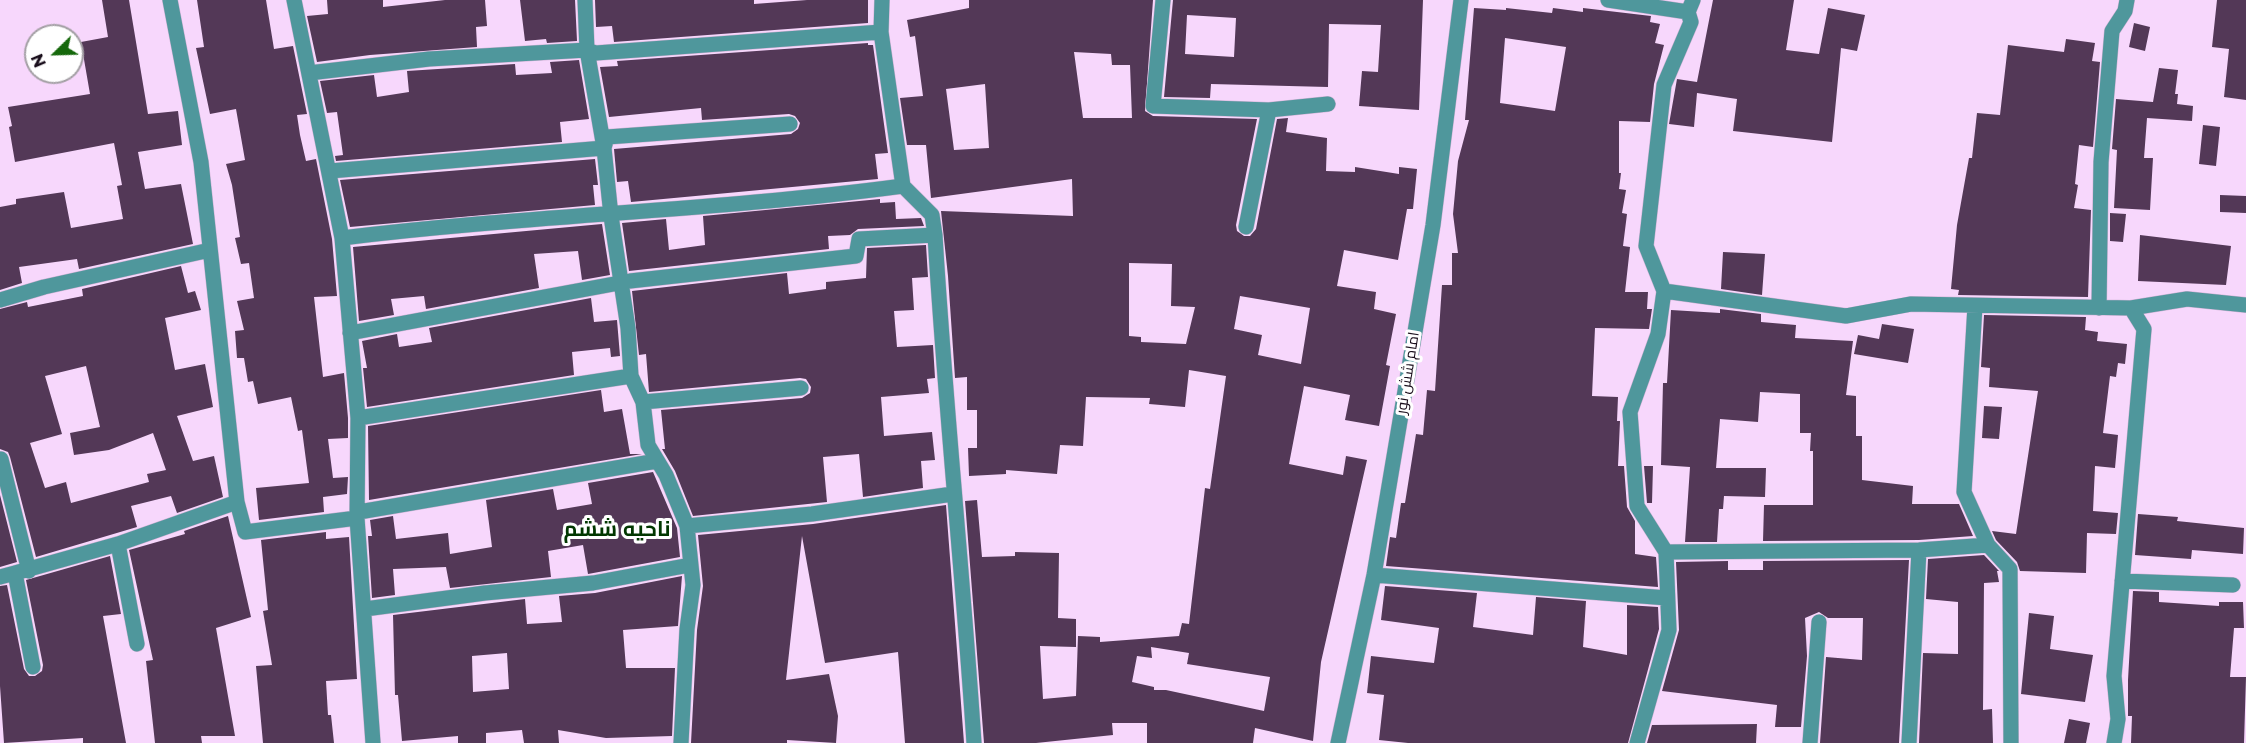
<!DOCTYPE html>
<meta charset="utf-8">
<style>
body{margin:0}
#map{position:relative;width:2246px;height:743px;overflow:hidden;background:#f7d7fc;font-family:Montserrat,sans-serif}
canvas{display:block}
.north{position:absolute;left:24px;top:24px;width:60px;height:60px;box-sizing:border-box;background:#fff;border:2px solid #a39fa4;border-radius:50%;rotate:247deg;font-size:16px;font-weight:700;line-height:24px;text-align:center;color:#1a0f1c}
.north::after{content:'';display:block;margin:auto;width:21px;height:27px;background:#15680b;clip-path:polygon(50% 0,100% 100%,50% 72%,0 100%)}
</style>
<div id="map">
<canvas width="2246" height="743"></canvas>
<div class="north">N</div>
</div>
<script>
const context = document.querySelector('canvas').getContext('2d');
context.lineJoin = 'round';
function fillPath(path, color) { context.fillStyle = color; context.fill(path, 'evenodd'); }
function strokePath(path, color, width, dash) { context.strokeStyle = color; context.lineWidth = width; context.lineCap = dash ? 'butt' : 'round'; context.setLineDash(dash || []); context.stroke(path); }
function write(font, color, halo, rows, align = 'center') {
  context.font = font + ' Montserrat,Cairo,sans-serif'; context.lineWidth = 6; context.setLineDash([]); context.textBaseline = 'middle'; context.strokeStyle = halo; context.fillStyle = color; for (const [text, x, y, turn = 0] of rows) {
    context.save(); context.translate(x, y); context.rotate((+turn || 0) * Math.PI / 180); context.textAlign = isNaN(turn) ? turn : align; if (halo) context.strokeText(text, 0, 0); context.fillText(text, 0, 0); context.restore();
  }
}
fillPath(new Path2D(`
 M102 0H129L148 114 178 111 182 145 138 152 145 189 181 184 193 244 79 269 77 259 19 267 22 283 0 290V207L16 204V199L64 192 71 228 123 219 117 186 122 185 114 143 15 162 9 127 12 126 8 107 90 94 81 42 108 37Z
 M197 0H266L274 49 293 46 307 114 297 115 300 135 306 161 316 159 332 239 337 296 314 297 323 377 344 373 348 418V438L328 439 333 478 348 477 347 494 323 497 324 512 259 520 256 488 309 483 302 430 298 431 291 397 258 404 253 381 248 382 244 358H237L235 331 244 330 237 301 254 298 249 263 241 264 235 238 240 237 232 185 226 164 245 160 236 109 210 114 196 48 204 47Z
 M327 0H383V7L445 0H485L487 26 476 27 477 47 370 55 317 62 307 16 328 14Z
 M520 0H575L577 41 547 43 546 39 525 41Z
 M595 0H754V4L807 0H868V23L614 42 612 26 596 27Z
 M969 0H1153L1145 111 1153 116 1257 119 1236 225 1237 231 1244 236H1250L1256 229 1277 119 1288 118 1286 132 1327 138 1326 171 1355 172V167L1399 174V167L1417 169 1413 209H1407L1398 260 1344 250 1337 286 1376 292 1374 309 1396 314 1386 365 1390 366 1379 426 1345 420 1350 395 1304 386 1289 464 1343 475 1346 456 1367 460 1321 662 1313 741 1255 728 1253 743H1147V723H1112L1113 735 1036 743H984L965 501 977 500 982 557 1015 556V552L1059 553 1058 618 1076 619V647L1040 646 1043 699 1076 696 1078 636 1100 637V642L1179 636 1182 623 1189 624 1205 488 1210 489 1226 376 1189 370 1185 407 1149 404 1150 398 1086 397 1083 446 1060 445 1057 474 1006 470V474L969 476 968 448H977V410H967V377L955 378 948 276 941 211 1073 216 1072 179 931 198 926 145H907L900 98 923 96 915 36 910 37 907 20 969 8ZM1074 52 1111 54 1112 65H1130L1132 118H1083ZM985 84 989 148 954 150 946 89ZM1129 263 1172 264 1171 306 1195 307 1186 344 1141 342V337L1129 336ZM1240 296 1310 308 1301 364 1258 355 1262 335 1234 329ZM1151 647 1189 653 1187 664 1270 677 1264 711 1166 690H1154V687L1132 682 1137 656 1152 658Z
 M1173 0H1423L1419 110 1359 106 1362 71 1378 72 1381 25 1329 24 1328 87 1211 84 1210 98 1164 97ZM1187 15 1236 18 1234 57 1185 54Z
 M1713 0H1794L1786 50 1819 54 1828 8 1865 15 1857 51 1841 48 1832 142 1733 131 1737 99 1697 93 1694 127 1669 124 1677 79 1697 82Z
 M2217 0H2246V100L2224 97 2229 49 2212 47Z
 M1474 8 1506 10V8L1552 13 1553 8 1583 12V8L1651 16 1650 22 1660 24 1655 43 1664 45 1654 84 1650 122 1619 121V173H1621L1619 189 1626 190 1622 213 1627 214 1623 246 1630 247 1625 292H1648L1647 309H1652L1649 329 1595 328 1592 396 1618 397 1617 421H1620L1618 466H1624L1627 507 1635 521V554L1656 557 1658 587 1386 566 1390 537 1396 538 1401 503H1405L1416 434 1423 435 1427 390 1435 391 1442 285H1452V253H1458L1453 214 1458 161 1469 120H1465ZM1505 38 1566 47 1555 111 1500 103Z
 M2134 23 2150 27 2145 51 2129 47Z
 M2066 39 2095 43 2092 61 2100 62 2093 147 2079 145 2075 184 2078 185 2074 208 2091 210 2088 297 1958 295 1959 290 1951 289 1957 225 1969 158H1972L1977 113 2000 115 2008 45 2064 52Z
 M868 43V45H873L888 153 875 154 878 179 631 202 628 181 617 182 614 149 791 134 798 129 800 123 795 116 789 114 702 120 701 108 609 117 600 67 618 66 617 61Z
 M579 60 589 119 560 122 562 142 336 161 335 156 343 155 337 112 327 113 320 81 374 75 377 97 409 92 407 71 515 64 516 75 552 73 550 62Z
 M2159 68 2178 70 2175 94H2178L2177 104 2193 106 2192 121 2147 118 2144 158H2153L2150 210 2114 208 2117 150 2112 149 2116 99 2153 102Z
 M2203 125 2220 127 2216 166 2199 164Z
 M595 159 598 185H593L595 205 350 227 340 180Z
 M2220 195 2246 196V213L2220 212Z
 M880 199V203L895 202 896 219 921 218 924 226 858 229 850 235 828 236 829 249 629 271 622 223 666 219 669 250 705 245 703 216Z
 M2110 213 2126 214 2123 242 2110 241Z
 M602 224 610 275 582 280 578 251 534 254 539 288 426 309 424 296 391 299 394 315 359 321 353 247Z
 M2140 235 2231 246 2226 285 2138 281Z
 M926 245 928 277 912 278 914 310 894 311 897 347 933 345 935 378 927 379 929 393 881 397 884 436 932 432 935 460 921 461 923 488 863 497 859 454 823 457 827 502 693 516 675 471 662 449H665L661 410 802 398 810 393 811 387 806 379 800 378 649 392 646 354 639 355 632 291 787 273 789 294 826 289V282L866 278 867 248Z
 M1723 252 1765 254 1762 295 1721 289Z
 M181 266 188 293 195 291 201 310 165 318 175 370 205 364 213 407 177 416 193 461 214 456 223 497 177 513 171 496 131 506 137 527 36 557 10 457 8 452 0 449V309L27 302 28 307 83 296 82 289ZM86 366 100 427 70 433 74 455 109 450 153 433 166 470 147 474 149 482 71 503 66 482 45 488 30 443 62 434 45 376Z
 M591 298 594 322 617 320 620 356 611 357 610 348 572 352 574 375 367 407 363 368H367L362 341 397 334 399 347 432 342 429 328Z
 M1720 309 1761 314V322L1796 325 1795 338 1853 341 1846 395 1856 396V436H1862V480L1913 486 1912 504H1959L1973 536 1919 540 1763 541 1764 505H1813V451H1810L1811 433H1800V394L1760 392 1758 422 1720 419 1716 468H1766L1765 497 1724 496 1723 509H1719L1717 542H1685L1690 467 1661 465 1663 383H1667L1671 310 1720 313Z
 M1984 315 2086 317 2085 330 2098 332 2097 341 2127 344 2125 364 2118 363 2116 377 2110 376 2103 433 2118 435 2115 468 2095 466 2093 511 2118 513 2116 534 2087 533 2086 573 2020 571 2017 562 1996 540 1992 531 2016 534 2038 391 1989 387 1990 368 1981 367Z
 M1882 324 1914 329 1908 363 1854 354 1858 335 1879 339Z
 M601 390 604 412 622 409 630 454H642L369 500 368 426Z
 M1984 406 2002 407 1999 439 1982 438Z
 M1644 466H1653L1652 503H1647Z
 M653 472 677 528 680 557 588 574 583 545 548 551 551 577 450 588 446 567 393 569 395 595 372 598 368 536H372L370 520 393 516 396 539 448 533 450 554 492 547 486 500 553 489 557 510 592 504 588 483Z
 M0 495 17 562 0 567Z
 M946 505 964 743H905L898 652 825 663 802 536 786 680 829 674 838 716 836 743 787 740V743H691L697 630 703 586 698 535 813 524Z
 M2138 514 2178 517 2177 521 2244 528 2243 554 2192 550 2191 559 2135 555Z
 M228 516 251 617 216 628 235 736H201L202 743H155L146 661 153 660 129 550 185 534 184 531Z
 M326 532V539L349 537 357 679 326 681 328 715H331L334 743H263L256 666 272 665 263 611 268 610 261 540Z
 M1984 555 1999 571H1997L1999 582 1984 583 1983 710 1992 709 1993 743H1919L1923 653 1958 654V602L1926 599 1928 559Z
 M110 556 121 614 103 616 126 743H83V738L4 743 0 686V586L7 585 24 669 29 676H35L42 671 43 665 26 580Z
 M1909 560 1899 743H1820L1826 657 1862 660 1863 618H1828L1819 612 1805 618 1807 656 1801 727H1775L1777 705 1662 691 1679 630 1676 562 1728 561V570H1763V561Z
 M682 576 678 626 623 630 626 668H675L672 736 606 738 558 730 559 743H524L522 730 486 733V743H458V736L402 741 398 695H395L393 615 525 599 527 624 562 622 559 596 595 593ZM507 653 509 689 473 692 472 656Z
 M1385 586 1477 593 1473 627 1533 635 1536 597 1586 601 1583 647 1627 655V605L1658 607 1659 629 1628 743H1408L1379 740 1384 695 1367 693 1371 656 1434 663 1439 628 1381 620Z
 M2133 591 2159 592V602L2219 606V602H2243L2244 628H2234L2230 677H2246L2244 743H2131L2132 716H2128V680Z
 M2029 613 2054 616 2050 649 2093 655 2085 702 2021 694Z
 M2069 719 2090 723 2086 743H2064Z
 M1757 724 1756 743H1647L1652 725Z`), '#533857');
const minor = new Path2D(`
 M170 0 201 162 237 502 245 532 357 518 373 743
 M294 0 342 238 358 418 357 518
 M585 0 587 50 604 148 611 216 628 328 631 376 643 402 648 445 666 475 687 526 693 585 687 629 681 743
 M1163 0 1153 106 1269 110 1328 104
 M1608 0 1688 12
 M309 73 429 59 587 50 596 53 881 32
 M330 171 604 148 607 137 790 124
 M1246 227 1269 110
 M935 235C945 405 963 573 974 743
 M342 238C529 215 717 211 903 186
 M1664 291 1846 316 1911 304 2131 308 2144 329 2114 676 2118 719 2114 743
 M0 300 44 287 210 250
 M1975 306 1964 492 1988 545 2010 569 2011 743
 M2099 308 2101 162 2112 31 2125 11 2127 0
 M2131 308 2187 299 2246 305
 M350 333 630 281 856 256 859 239 935 235 932 215 903 186 881 32 882 0
 M643 402 801 388
 M358 418 631 376
 M1 459 29 571
 M359 512 657 461
 M687 526 812 514 953 494
 M1666 552 1919 550 1988 545
 M1374 575 1667 598
 M0 577 15 573
 M2122 581 2233 585
 M365 609 485 593 593 583 690 565
 M137 644 118 544 237 502
 M33 667 15 573 118 544
 M1338 743 1374 575 1433 225 1461 0
 M1637 743 1669 630 1666 552 1637 506 1630 412 1658 334 1664 291 1646 246 1664 85 1691 22 1688 12 1693 0
 M1810 743 1819 622
 M1909 743 1919 550`);
strokePath(minor, '#cfb3d4', 16);
strokePath(minor, '#4f979c', 15);
write('15px', '#1a0f1c', '#fff', [
 ["امام شش نور",1408,373,-81]
]);
write('bold 21px', '#013700', '#fff', [
 ["ناحیه ششم",617,530]
]);
</script>
